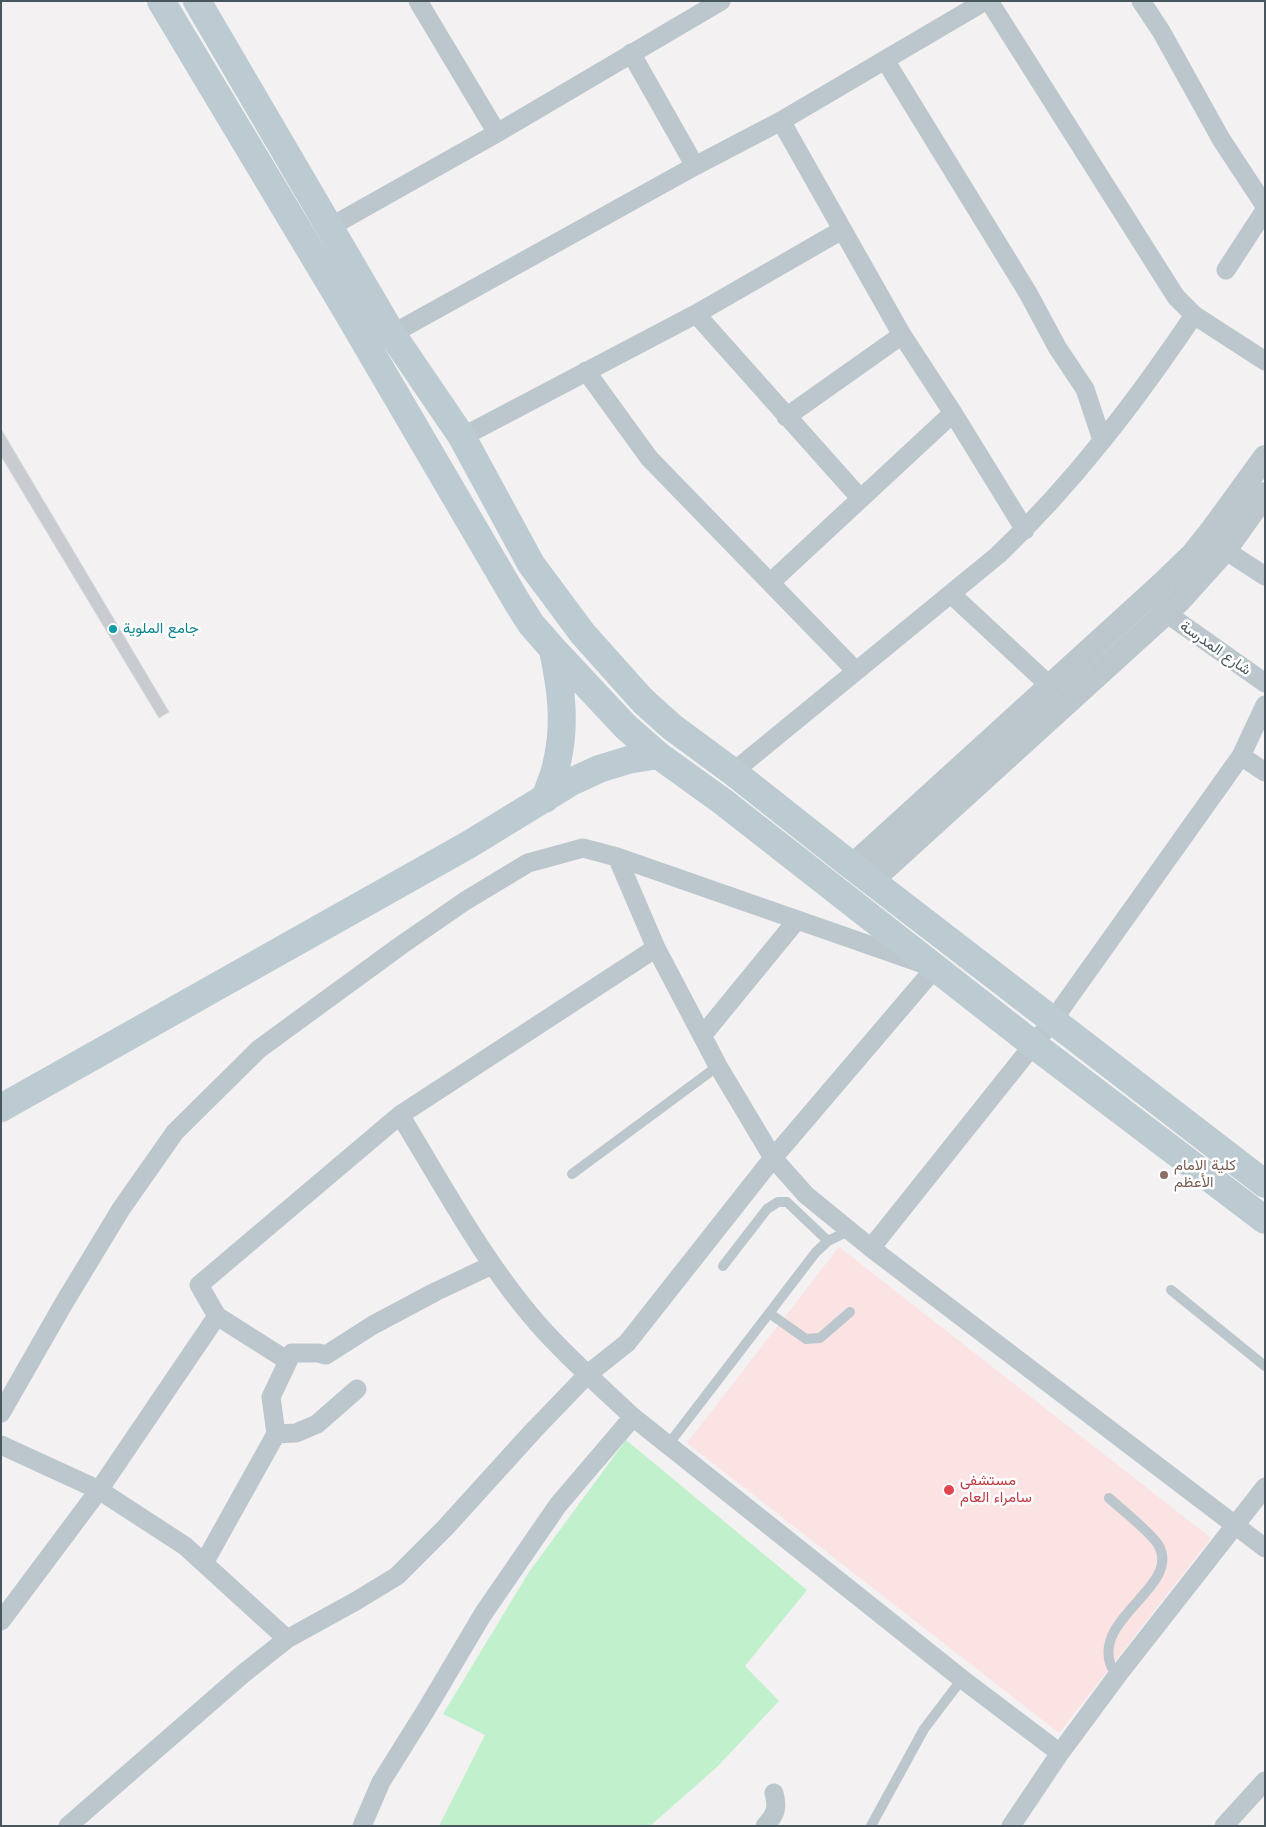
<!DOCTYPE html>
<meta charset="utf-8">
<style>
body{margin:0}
#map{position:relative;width:1266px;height:1827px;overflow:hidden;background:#f3f1f1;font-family:Jost,sans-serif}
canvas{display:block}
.frame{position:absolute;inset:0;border:2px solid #48575e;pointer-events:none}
</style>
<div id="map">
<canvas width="1266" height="1827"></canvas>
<div class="frame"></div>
</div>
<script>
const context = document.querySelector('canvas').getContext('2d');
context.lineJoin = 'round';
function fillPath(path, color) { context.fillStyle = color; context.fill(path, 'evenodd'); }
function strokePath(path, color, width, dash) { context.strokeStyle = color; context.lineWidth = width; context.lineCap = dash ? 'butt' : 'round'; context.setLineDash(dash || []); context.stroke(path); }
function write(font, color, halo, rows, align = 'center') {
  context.font = font + ' Jost,Vazirmatn,sans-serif'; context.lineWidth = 5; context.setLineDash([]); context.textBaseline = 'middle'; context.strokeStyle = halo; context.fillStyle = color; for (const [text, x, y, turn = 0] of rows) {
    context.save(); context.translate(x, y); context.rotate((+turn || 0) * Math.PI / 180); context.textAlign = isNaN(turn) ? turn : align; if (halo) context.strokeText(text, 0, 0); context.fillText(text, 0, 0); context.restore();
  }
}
fillPath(new Path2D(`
 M839 1247 1211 1538 1059 1733 687 1443Z`), '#fbe2e3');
fillPath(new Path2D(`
 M626 1440 807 1590 745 1666 779 1701 717 1767 650 1826H439L485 1735 443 1714 529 1572Z`), '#c0f0cc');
const building = new Path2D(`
 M1 429 169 712 159 718 1 456Z`);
fillPath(building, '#c8ccd0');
strokePath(building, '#d5d8dc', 1);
strokePath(new Path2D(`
 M572 1174 718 1066
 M723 1266 767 1209 778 1202H787L828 1241
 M1171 1290 1265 1366
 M769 1313 806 1339 820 1338 850 1312
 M668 1445 816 1252 828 1241 850 1230
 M1109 1498C1121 1509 1153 1534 1159 1546 1180 1586 1096 1616 1110 1663 1111 1667 1115 1672 1117 1676
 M871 1826 924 1729 962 1679`), '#bcc7cd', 10);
strokePath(new Path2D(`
 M418 1 497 133
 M989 1 1176 297 1194 315 1265 361
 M1141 1 1161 31 1221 139 1265 206
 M631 53 695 166
 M885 60 1028 293 1057 347 1085 389 1102 440
 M781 121 902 335 953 413 1025 530
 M330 227 497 133 721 1
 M1226 270 1265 210
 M696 314 860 498
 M392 334 695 166 781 121 985 1
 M586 371 649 458 856 671
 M786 417 902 335
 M462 437 696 314 842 230
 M1225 550 1265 576
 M771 582 953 413
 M951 594 1049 685
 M1163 601 1166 613 1265 683
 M1241 756 1265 772
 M733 772 998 555C1073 484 1136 401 1194 315
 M656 948 718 1066 773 1158 806 1195 871 1248 1265 1548
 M702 1036 797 920
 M400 1115C443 1185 483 1261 538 1324 567 1357 601 1387 633 1417L962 1679 1060 1753
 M871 1248 1053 1020 1241 756 1265 705
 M217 1316 288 1361
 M1 1413 64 1303 121 1209 175 1132 259 1049 400 946 465 901 528 863 583 848 617 857 935 968 773 1158 627 1343 588 1374 534 1430 445 1528 397 1576 356 1601 287 1639 244 1673 68 1826
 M276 1434 296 1433 317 1424 357 1389
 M1 1445 99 1490 185 1546 287 1639
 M204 1563 276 1434 271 1397 292 1353H318L326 1355 373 1325 435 1292 492 1265
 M1 1621 99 1490 217 1316 199 1285 400 1115 656 948 617 857
 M362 1826 381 1782 426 1710 483 1614 558 1505 633 1417
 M765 1826C776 1814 778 1808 774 1793
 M1011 1826 1060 1753 1117 1676 1265 1487
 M1224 1826 1265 1781`), '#bcc7cd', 19);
strokePath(new Path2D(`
 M852 866 1165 581 1192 555 1212 530 1265 457
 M871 881 1180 600 1225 550 1265 494`), '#bcc7cd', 24);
strokePath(new Path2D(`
 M161 1 345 308 517 602 531 624 552 648 626 727 658 755 722 801 1034 1045 1265 1220
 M197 1 392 334 462 437 531 564 583 634 643 701 672 727 733 772 852 866 1265 1184
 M545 799C549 786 555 774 557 762 566 723 561 688 553 650
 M1 1108 468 845 571 782 599 769 628 760 658 755`), '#bccad2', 28);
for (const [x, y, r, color] of [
 [113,629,5,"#0f9aa8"],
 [1164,1175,5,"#8d6e63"],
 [949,1490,6,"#e0444e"]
]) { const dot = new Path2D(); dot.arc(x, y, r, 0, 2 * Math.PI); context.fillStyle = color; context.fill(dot); strokePath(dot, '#fff', 2); }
write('15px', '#0d838f', '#fff', [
 ["جامع الملوية",123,629]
], 'left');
write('15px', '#48575e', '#fff', [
 ["شارع المدرسة",1215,649,35]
]);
write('15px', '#785e54', '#fff', [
 ["كلية الامام",1174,1166],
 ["الأعظم",1174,1183]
], 'left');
write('15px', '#be3a42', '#fff', [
 ["مستشفى",960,1481],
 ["سامراء العام",960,1498]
], 'left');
</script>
